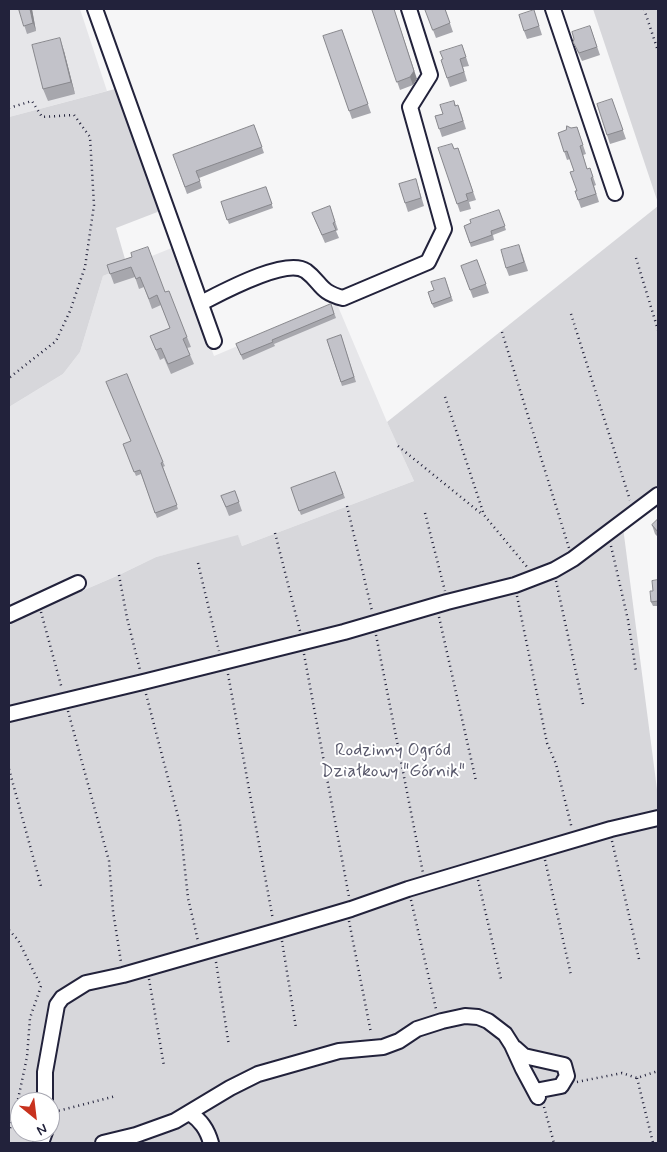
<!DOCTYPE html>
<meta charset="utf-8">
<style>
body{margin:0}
#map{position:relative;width:667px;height:1152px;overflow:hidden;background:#f6f6f7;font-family:Mynerve,sans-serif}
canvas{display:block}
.frame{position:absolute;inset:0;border:10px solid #22223b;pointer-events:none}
.north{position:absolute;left:10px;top:1092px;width:50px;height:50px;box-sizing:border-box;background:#fff;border:1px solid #a7a7b1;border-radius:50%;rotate:151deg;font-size:14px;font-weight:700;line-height:20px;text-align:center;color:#22223b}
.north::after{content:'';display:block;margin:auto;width:18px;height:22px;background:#c8321e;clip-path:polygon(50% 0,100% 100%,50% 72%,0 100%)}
</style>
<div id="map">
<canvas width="667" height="1152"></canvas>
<div class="frame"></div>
<div class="north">N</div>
</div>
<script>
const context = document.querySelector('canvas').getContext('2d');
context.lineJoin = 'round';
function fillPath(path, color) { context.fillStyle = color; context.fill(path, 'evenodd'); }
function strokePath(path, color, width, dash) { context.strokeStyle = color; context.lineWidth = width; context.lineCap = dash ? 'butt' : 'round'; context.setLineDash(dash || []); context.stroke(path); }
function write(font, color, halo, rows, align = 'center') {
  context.font = font + ' Mynerve,sans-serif'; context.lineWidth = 4; context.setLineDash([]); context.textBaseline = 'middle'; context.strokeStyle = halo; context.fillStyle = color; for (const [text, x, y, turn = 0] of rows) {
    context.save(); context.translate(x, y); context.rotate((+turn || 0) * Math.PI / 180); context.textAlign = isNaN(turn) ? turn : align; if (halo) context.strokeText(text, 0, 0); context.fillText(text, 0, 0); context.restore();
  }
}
fillPath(new Path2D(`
 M9 9H80L107 91 9 117Z
 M174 247 214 356 337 304 387 422 414 481 242 546 238 536 156 557 119 575 40 609 10 625 9 622V407L63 374 80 352 103 276Z`), '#e6e6e9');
fillPath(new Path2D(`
 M593 9H658V203Z
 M115 89 160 211 116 228 127 266 103 276 80 352 63 374 9 407V117Z
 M658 206V487L622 512 624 535 658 797V1143H9V625L40 609 119 575 156 557 238 535 242 546 414 481 387 422ZM20 1102H50V1132H20Z`), '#d7d7db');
const minor = new Path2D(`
 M95 9 214 341
 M553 9 615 193
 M201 303C221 293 286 257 306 271 322 283 319 292 343 298L428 262 444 229 410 107 430 75 409 9
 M9 615 78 583
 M9 714 143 682 344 632 447 602 515 585 554 570 573 559 658 495
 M515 1048 524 1056 564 1065 567 1076 561 1086 535 1091
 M45 1102V1072L57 1005 62 998 86 983 123 975 280 930 351 909 408 889 475 869 611 829 658 818
 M190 1113C201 1121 207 1129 211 1143
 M41 1143 45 1132
 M103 1143 136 1135 175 1121 230 1088 258 1074 339 1051 383 1047 399 1041 417 1029 442 1021 465 1016 478 1017 488 1021 505 1034 512 1045 523 1069 538 1097`);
strokePath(minor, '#22223b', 18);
strokePath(new Path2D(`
 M644 9 658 51
 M9 108 32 101 42 117 74 115 90 137 94 205 85 267 70 311 56 341 9 378
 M636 258 658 330
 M571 314 630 500
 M502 332 569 548
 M445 397 484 515 528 568
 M398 446 483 515
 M347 506 372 611
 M425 513 445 591
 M275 533 300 631
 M611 546 628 620 636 671
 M198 563 219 651
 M119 575 127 618 140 670
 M556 581 583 704
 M517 596 547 743 556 764 572 829
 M41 612 62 689
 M439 617 476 781
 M376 635 423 873
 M304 654 349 897
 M228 674 273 920
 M146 694 180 824 188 898 198 941
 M68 711 109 861 113 911 121 962
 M9 769 41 886
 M612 841 639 959
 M545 860 571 975
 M478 880 501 979
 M411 900 436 1009
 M349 921 371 1033
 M9 930 18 940 41 986 30 1018 27 1057 17 1104 9 1132
 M282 941 296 1028
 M216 962 229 1046
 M149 979 164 1066
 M637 1078 653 1143
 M577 1082 622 1073 637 1078 658 1071
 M544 1107 554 1143
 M54 1112 116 1096`), '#22223b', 2.5, [1, 4]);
strokePath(minor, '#fff', 14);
fillPath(new Path2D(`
 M19 9H36L32 10 36 31 27 34Z
 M372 9 417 79 413 85 400 90Z
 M425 9H445L453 32 436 38Z
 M534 10 542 35 527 39 524 31Z
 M590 26 600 55 582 61 573 42Z
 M342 30 371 113 352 119 323 36Z
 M462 45 469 66 463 67 467 81 450 87 447 78 443 59Z
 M64 51 75 94 48 101 43 89Z
 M612 99 626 139 610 144 607 135Z
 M454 101 456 106 461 113 466 129 442 137 435 116 443 114Z
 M254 125 264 153 199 178 202 188 187 194 173 155Z
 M577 127 586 154 583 155 587 169 590 168 596 185 594 186 599 202 581 208 575 191H577L574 171 570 159 567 160 558 133Z
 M438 148 454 149 458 148 476 200 469 202 471 209 460 212Z
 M416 179 424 206 408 212 399 184Z
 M266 187 273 208 229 224 221 202Z
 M330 206 338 230 336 231 339 238 325 243 312 213Z
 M499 210 506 230 493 235 494 240 471 247 464 226Z
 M522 253 528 271 509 276 506 268Z
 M132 257 165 292 187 337 191 347 187 348 194 364 171 374 164 358 160 360 150 336 170 328 161 305 152 309 144 287 139 289 135 277 114 284 107 265Z
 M477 260 489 293 473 298 461 266Z
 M445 278 453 301 434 308 432 304 434 290Z
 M331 304 336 318 274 344 275 346 243 360 236 344Z
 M341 335 356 382 342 386 327 340Z
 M123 444 163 462 165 466 163 467 178 509 157 518 141 474 136 476Z
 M335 472 345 498 301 515 291 488Z
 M235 491 242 511 229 516 221 496Z
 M658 519V537L655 534 652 525Z
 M658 580V606H653L651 602 653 591Z`), '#a7a7ad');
fillPath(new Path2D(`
 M30 9H32L36 31 33 23Z
 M394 9 417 79 413 85 410 77Z
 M60 38 64 51 75 94 71 82Z`), '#88888d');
const building = new Path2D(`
 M19 9H30L33 23 24 26Z
 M372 9H394L414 71 410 77 397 82Z
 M425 9H445L450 23 433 30Z
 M534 10 539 26 524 31 519 15Z
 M590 26 597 47 579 53 573 42 574 39 572 32Z
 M342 30 368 104 349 111 323 36Z
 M60 38 71 82 43 89 32 45Z
 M462 45 466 57 460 59 464 72 447 78 441 60 443 59 440 52Z
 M612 99 623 130 607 135 597 104Z
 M454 101 455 106 458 105 463 121 439 129 435 116 443 114 440 105Z
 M254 125 262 147 196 171 200 181 185 187 173 155Z
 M567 126 571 128 577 127 583 145 580 146 587 169 590 168 593 177 591 178 596 194 578 200 575 191H577L570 172 574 171 567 151 564 152 558 133 566 130Z
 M452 144 454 149 458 148 473 192 466 194 468 200 457 204 438 148Z
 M416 179 421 198 405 203 399 184Z
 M266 187 272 204 227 220 221 202Z
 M330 206 335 222 333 223 336 230 322 235 312 213Z
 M499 210 505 226 491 231 492 235 470 243 464 226 471 223 470 220Z
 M519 245 524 262 506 268 501 250Z
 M148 247 165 292 169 291 187 337 183 339 190 355 168 364 161 348 156 350 150 336 170 328 157 295 149 299 140 277 136 279 131 267 110 274 107 265 132 257 131 253Z
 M477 260 486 284 470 290 461 266Z
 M445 278 451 297 432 304 428 292 434 290 431 282Z
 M331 304 334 314 272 340 273 342 241 355 236 344Z
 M341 335 354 377 341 382 327 340Z
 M127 374 163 462 161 463 177 505 155 513 140 470 134 472 123 444 131 441 106 382Z
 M335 472 343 494 299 511 291 488Z
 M235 491 239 502 226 507 221 496Z
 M658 519V532L652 525Z
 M658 580V605V601L651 602 650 591H653L652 581Z`);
fillPath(building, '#c2c2c9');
strokePath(building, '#88888d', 1);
write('18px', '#58586b', '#fff', [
 ["Rodzinny Ogród",393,751],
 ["Działkowy \"Górnik\"",393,772]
]);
</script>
